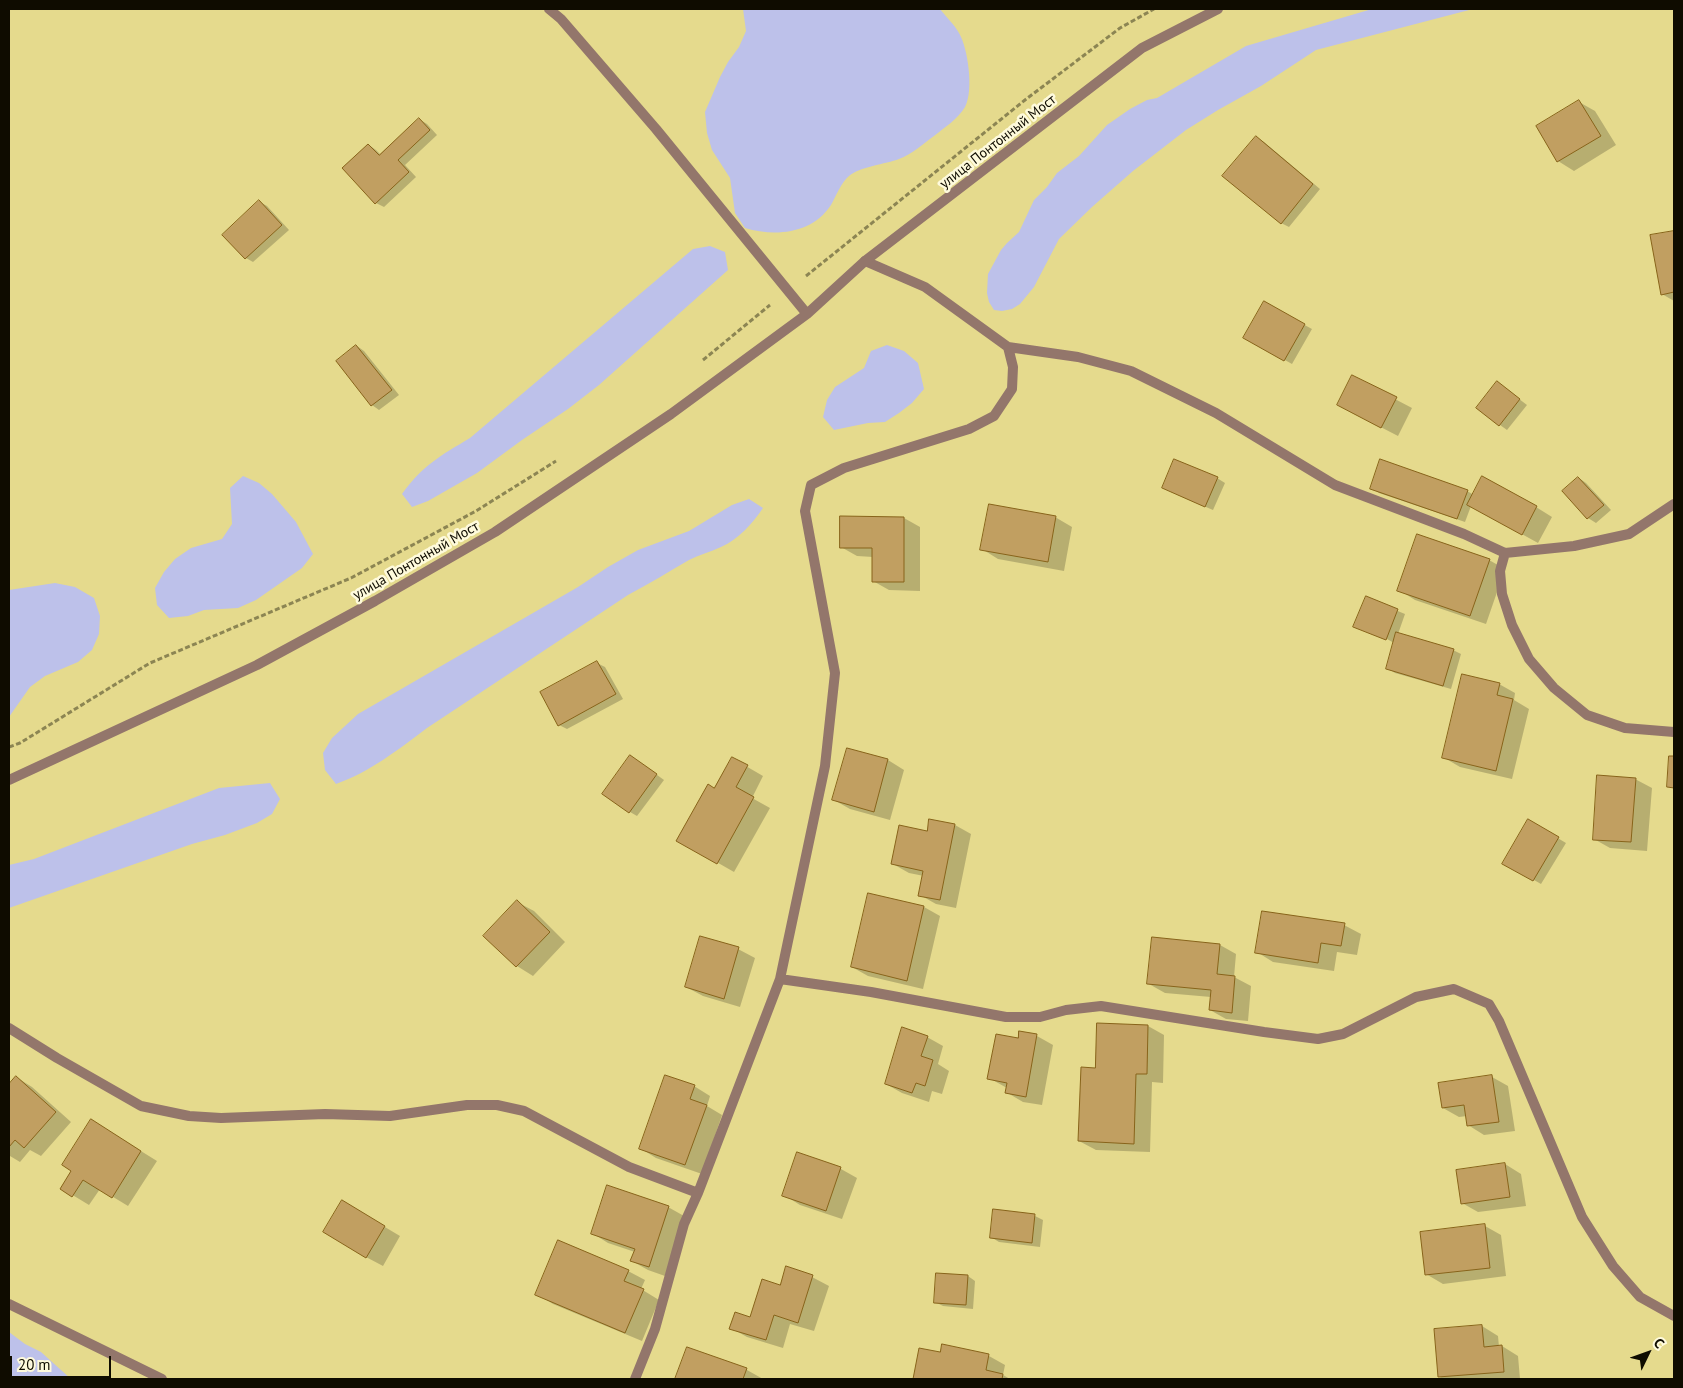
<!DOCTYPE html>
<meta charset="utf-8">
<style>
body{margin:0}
#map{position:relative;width:1683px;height:1388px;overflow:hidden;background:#e5da8d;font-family:"PT Sans",sans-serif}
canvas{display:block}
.frame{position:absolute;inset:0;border:10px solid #0f0c00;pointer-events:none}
.north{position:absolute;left:1623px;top:1328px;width:50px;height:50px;-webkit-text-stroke:4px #fefadc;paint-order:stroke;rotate:48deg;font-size:14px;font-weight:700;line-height:20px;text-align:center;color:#0f0c00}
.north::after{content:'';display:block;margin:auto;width:18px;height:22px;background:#0f0c00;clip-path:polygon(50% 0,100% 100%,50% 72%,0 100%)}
.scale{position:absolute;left:10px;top:1356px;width:101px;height:22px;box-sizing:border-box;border:2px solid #0f0c00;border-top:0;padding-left:6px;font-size:15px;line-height:18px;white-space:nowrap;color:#0f0c00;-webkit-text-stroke:4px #fefadc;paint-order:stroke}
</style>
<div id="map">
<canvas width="1683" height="1388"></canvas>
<div class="frame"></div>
<div class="north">С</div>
<div class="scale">20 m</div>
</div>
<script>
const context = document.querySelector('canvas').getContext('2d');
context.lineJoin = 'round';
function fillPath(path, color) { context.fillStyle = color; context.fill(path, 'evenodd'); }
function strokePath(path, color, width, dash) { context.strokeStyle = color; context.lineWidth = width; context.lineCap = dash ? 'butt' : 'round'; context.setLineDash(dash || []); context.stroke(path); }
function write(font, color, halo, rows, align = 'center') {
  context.font = font + ' "PT Sans",sans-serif'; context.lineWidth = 5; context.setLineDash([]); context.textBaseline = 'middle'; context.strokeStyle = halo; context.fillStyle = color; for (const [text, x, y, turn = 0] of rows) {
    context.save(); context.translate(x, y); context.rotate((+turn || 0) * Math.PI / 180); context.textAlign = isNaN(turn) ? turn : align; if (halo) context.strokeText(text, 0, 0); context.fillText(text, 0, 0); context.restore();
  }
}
fillPath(new Path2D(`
 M743 9H940C946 17 954 24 959 33 968 48 974 91 965 107 958 119 945 127 934 136 923 144 912 154 899 159 886 164 859 167 849 176 842 181 835 198 831 205 812 234 775 237 745 228L735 213 730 178 712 150 707 133 705 112 720 77 728 62 739 47 746 31Z
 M1372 9H1473L1316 50 1261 86 1218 110 1186 130 1133 171 1092 207 1059 239 1034 287 1020 304 1012 309 1002 311 994 310 989 302 987 293 988 274 1001 250 1007 243 1019 232 1034 200 1047 187 1057 173 1079 156 1107 125 1130 109 1147 100 1157 98 1246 46Z
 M710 246 725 252 728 270 599 385 568 409 522 440 477 473 428 501 412 507 402 494C423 465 440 456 470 438L693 249Z
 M887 345 904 351 918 363 924 389 912 403 899 413 885 422 868 423 834 430 823 417 827 400 835 387 864 368 871 351Z
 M243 476 259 483 272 494 296 522 313 554 302 568 256 600 238 608 204 610 188 616 169 618 157 605 155 588 164 572 175 559 191 548 222 539 232 524 230 488Z
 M749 499 763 508C752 524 739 539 721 547 710 552 699 555 689 560 668 572 649 584 628 595L427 728C399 749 370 772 336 784L325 770 323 753 332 738 358 714 578 587 608 567 638 550 689 531 732 505Z
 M55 583 75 587 94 598 100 616 99 634 92 650 78 662 45 676 30 687 9 717V590Z
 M270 783 280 799 272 814 257 823 225 835 192 844 9 908V865L34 859 219 788Z
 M9 1332 25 1344 41 1352 71 1379H9Z`), '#bdc1ea');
fillPath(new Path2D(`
 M1579 102 1595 111 1616 145 1574 171 1558 161Z
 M419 119 427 124 437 135 405 165 416 177 384 207 376 203 369 145 376 150 381 155Z
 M1256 137 1264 142 1320 189 1289 227 1281 223Z
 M260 202 267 206 289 230 253 262 246 258Z
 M1674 232V301L1662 294 1651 236Z
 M1264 303 1312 329 1292 364 1244 337Z
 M357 346 364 351 399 395 379 410 372 405Z
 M1353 377 1412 408 1398 436 1338 405Z
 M1498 383 1527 405 1507 430 1500 425Z
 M1217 478 1225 483 1213 510 1171 492Z
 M1579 478 1586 483 1611 510 1596 523 1588 518 1564 491Z
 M1372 488 1467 491 1474 495 1536 507 1552 517 1538 543 1471 506 1465 522 1379 493Z
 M1055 517 1072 527 1064 571 998 559 982 549Z
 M904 518 920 527V591L889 590 873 581V557L857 556 841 547Z
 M1489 560 1505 569 1486 624 1415 600 1399 590Z
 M1366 598 1405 614 1398 634 1453 650 1461 654 1451 689 1395 673 1387 668 1394 643 1382 636Z
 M597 663 605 667 623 699 567 729 559 725Z
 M1499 684 1515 693 1514 700 1529 709 1512 779 1460 767 1443 757Z
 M848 750 888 760 904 770 890 820 850 809 834 800Z
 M631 756 664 780 637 816 630 812Z
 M732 758 763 776 752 798 770 808 734 872 678 840 715 790Z
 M1635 779 1652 788 1647 851 1610 848 1594 839Z
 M930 820 955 825 971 834 956 908 936 904 920 895 924 876 909 873 893 864 928 832Z
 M1529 821 1566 843 1541 884 1504 863Z
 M517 902 534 911 565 942 533 976 517 966Z
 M924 907 940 916 923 989 868 976 852 967Z
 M1344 925 1361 934 1357 955 1337 952 1334 971 1273 962 1257 952Z
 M1153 938 1220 945 1236 954 1234 977 1251 986 1248 1021 1226 1019 1210 1010 1211 997 1165 993 1149 984Z
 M738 949 755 958 740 1007 703 996 686 987Z
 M1098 1024 1148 1026 1164 1035 1163 1083 1152 1082 1150 1152 1096 1150 1079 1141 1097 1069Z
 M1037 1036 1053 1045 1042 1105 1023 1102 1006 1092 1007 1088 989 1078 1019 1039Z
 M927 1037 943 1046 938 1064 949 1071 942 1094 932 1091 929 1102 902 1093 886 1084Z
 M16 1077 32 1087 71 1122 41 1156 30 1150 20 1162 10 1156 9 1157V1085Z
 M1492 1077 1508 1086 1515 1131 1484 1135 1468 1125 1467 1116 1459 1117 1443 1108Z
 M694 1086 710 1096 707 1106 722 1115 702 1174 656 1158 640 1148Z
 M107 1130 157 1161 128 1206 100 1189 89 1205 61 1188Z
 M798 1154 841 1169 857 1178 842 1219 800 1205 784 1195Z
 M1505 1164 1521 1174 1526 1206 1478 1212 1462 1203Z
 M668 1207 684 1216 665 1276 648 1270 632 1261 635 1252 608 1243 592 1233Z
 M358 1211 400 1236 383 1266 366 1257Z
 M1035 1216 1043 1220 1040 1247 999 1242 991 1237Z
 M1485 1226 1501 1235 1506 1276 1443 1284 1426 1274Z
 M628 1271 645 1280 641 1289 659 1300 642 1341 553 1304 537 1294Z
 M968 1276 975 1281 973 1309 943 1306 935 1302Z
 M812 1277 829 1286 814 1331 790 1324 783 1348 747 1337 731 1328 751 1318 781 1286Z
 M1482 1326 1498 1336 1499 1347 1502 1346 1518 1356 1520 1379H1444L1439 1377Z
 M687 1349 747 1370 763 1379H677Z
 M920 1349 941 1354 989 1356 1005 1365 1003 1375 1010 1379H914Z`), '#0003');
const building = new Path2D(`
 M1579 100 1601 136 1557 162 1536 126Z
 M419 118 430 130 398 160 409 172 375 204 342 168 368 144 379 155Z
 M1256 136 1313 184 1281 224 1222 176Z
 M259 200 282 225 245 259 222 235Z
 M1674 231V292L1661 295 1650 235Z
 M1264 301 1305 324 1284 361 1243 338Z
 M356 345 392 390 371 406 336 361Z
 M1352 375 1397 397 1381 428 1337 405Z
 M1497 381 1520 399 1499 426 1476 408Z
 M1174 459 1218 477 1205 507 1162 488Z
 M1380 459 1468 490 1457 519 1370 489Z
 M1482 476 1537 506 1522 535 1467 505Z
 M1578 477 1604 505 1587 519 1562 491Z
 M989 504 1056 516 1048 562 980 550Z
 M840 516 904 517V582H872V548H840Z
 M1417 534 1490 559 1470 616 1397 591Z
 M1366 596 1398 609 1386 640 1353 627Z
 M1396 632 1454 649 1443 686 1386 669Z
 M597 661 616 694 558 726 540 692Z
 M1462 674 1500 683 1497 695 1513 699 1496 771 1442 758Z
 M847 748 888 759 874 812 832 800Z
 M630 755 657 774 629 813 602 794Z
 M1669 756H1674V788L1667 787Z
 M732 757 748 765 736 787 754 797 717 864 676 841 708 784 714 788Z
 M1597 775 1636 778 1631 842 1593 840Z
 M929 819 955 824 940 900 918 896 923 871 891 864 899 825 927 831Z
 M1528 819 1559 837 1533 881 1502 864Z
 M868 893 924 906 907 981 851 967Z
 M517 900 550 932 516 967 483 936Z
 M1262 911 1345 923 1341 946 1321 943 1318 963 1255 953Z
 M700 936 739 947 724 999 685 987Z
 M1152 937 1220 944 1217 974 1235 976 1232 1013 1209 1010 1211 990 1147 984Z
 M1097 1023 1148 1025 1147 1074H1136L1134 1144 1078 1141 1081 1067 1095 1068Z
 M902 1027 928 1036 921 1056 933 1060 925 1086 916 1083 912 1093 885 1084Z
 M1019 1031 1037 1034 1026 1097 1005 1093 1007 1083 987 1079 996 1034 1018 1038Z
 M665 1075 695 1085 690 1099 707 1105 685 1165 639 1149Z
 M1492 1075 1499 1122 1467 1126 1464 1105 1442 1108 1438 1083Z
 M16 1076 56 1112 24 1148 15 1140 9 1147V1084Z
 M91 1119 141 1151 112 1198 83 1180 72 1197 60 1189 71 1171 62 1165Z
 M797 1152 841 1167 826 1211 782 1196Z
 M1505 1163 1510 1197 1461 1204 1456 1170Z
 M607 1185 669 1206 649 1267 630 1261 635 1249 591 1234Z
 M342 1200 385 1226 366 1258 323 1232Z
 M993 1209 1035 1214 1032 1243 990 1238Z
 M1485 1224 1490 1268 1425 1275 1420 1232Z
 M558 1240 629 1270 624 1281 644 1289 625 1333 535 1295Z
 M786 1266 813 1275 798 1323 774 1315 766 1340 729 1329 735 1312 750 1317 762 1279 780 1285Z
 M936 1273 968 1275 966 1305 934 1303Z
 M1482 1325 1484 1347 1502 1345 1504 1372 1438 1377 1434 1329Z
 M942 1344 989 1354 986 1370 1003 1374 1002 1379H913L919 1348 940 1352Z
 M687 1347 747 1368 743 1379H675Z`);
fillPath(building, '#c19f61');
strokePath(building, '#87631a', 1);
strokePath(new Path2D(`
 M806 276 1025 100 1120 28 1154 9
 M703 360 770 305
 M9 747 20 743 150 663 351 578 476 511 556 461`), '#8c8553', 3, [5, 2.5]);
strokePath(new Path2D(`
 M865 261 925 287 1008 347 1078 357 1131 371 1216 413 1335 485 1464 534 1505 553 1500 571 1502 594 1512 625 1529 659 1554 688 1587 715 1625 728 1674 732
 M1505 553 1574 546 1629 534 1674 504
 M780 979 871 992 1006 1017H1040L1066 1010 1101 1006 1264 1032 1318 1039 1343 1034 1416 997 1454 989 1489 1004 1499 1021 1582 1217 1613 1266 1640 1297 1674 1316
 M9 1028 57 1058 141 1106 189 1116 221 1118 325 1114 390 1116 467 1105H497L524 1111 629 1167 698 1193
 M635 1379 655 1329 684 1224 698 1193 780 979 825 766 835 673 805 511 811 485 844 468 969 429 994 416 1012 389 1013 367 1008 347`), '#93766b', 10);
strokePath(new Path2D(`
 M549 9 561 19 656 129 807 314
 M9 780 257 665 375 601 495 532 671 414 807 314 865 261 1142 48 1218 9
 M9 1304 162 1379`), '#93766b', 10);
write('14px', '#0f0c00', '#fefadc', [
 ["улица Понтонный Мост",998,142,-38],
 ["улица Понтонный Мост",416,561,-30]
]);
</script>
